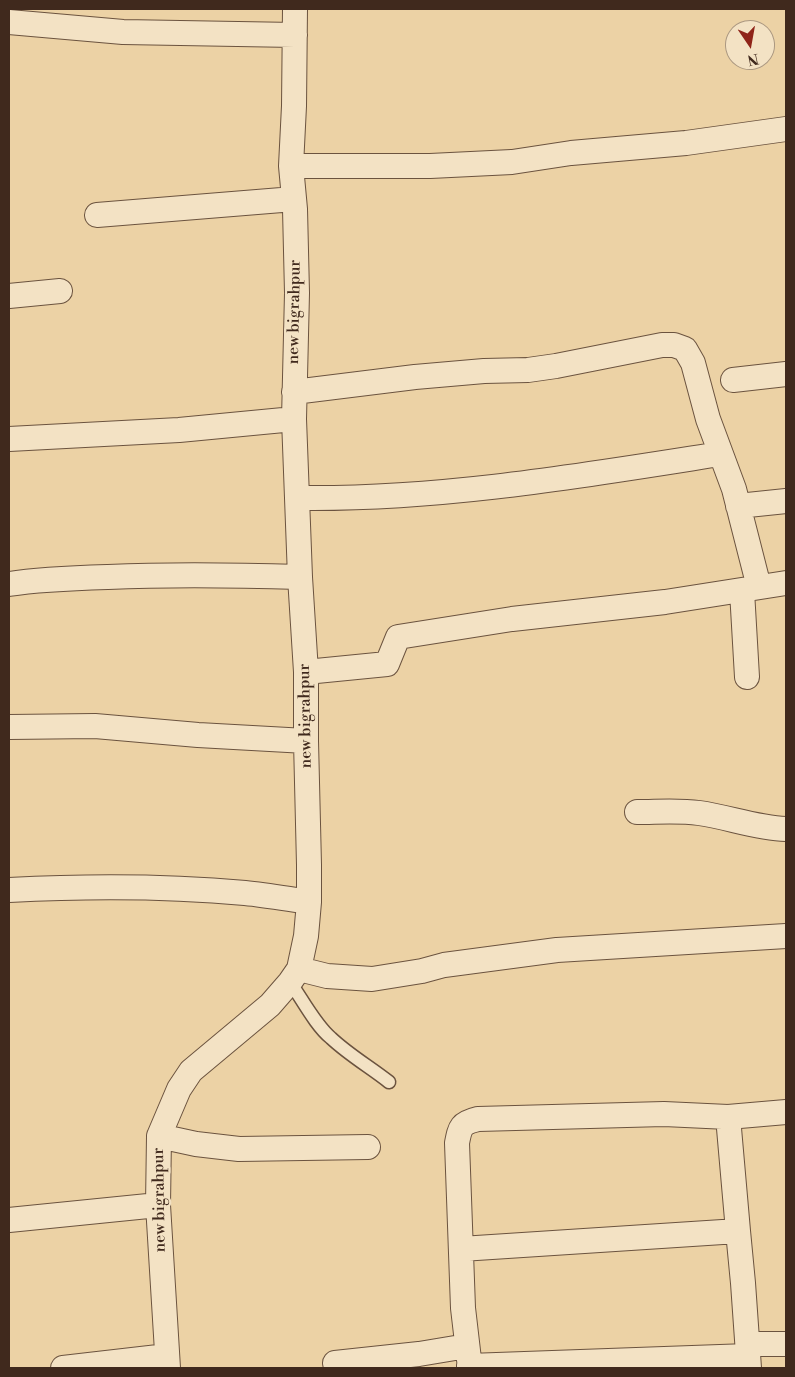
<!DOCTYPE html>
<style>
body{margin:0}
#map{position:relative;width:795px;height:1377px;overflow:hidden;background:#ecd2a5;font-family:"Libre Bodoni",serif}
canvas{display:block}
.frame{position:absolute;inset:0;border:10px solid #40291d;pointer-events:none}
.north{position:absolute;left:725px;top:20px;width:50px;height:50px;box-sizing:border-box;background:#f3e2c4;border:1px solid #ab9881;border-radius:50%;rotate:168deg;font-size:14px;font-weight:700;line-height:20px;text-align:center;color:#40291d}
.north::after{content:'';display:block;margin:auto;width:18px;height:22px;background:#8f2418;clip-path:polygon(50% 0,100% 100%,50% 72%,0 100%)}
</style>
<div id="map">
<canvas width="795" height="1377"></canvas>
<div class="frame"></div>
<div class="north">N</div>
</div>
<script>
const context = document.querySelector('canvas').getContext('2d');
context.lineJoin = 'round';
function strokePath(path, color, width, dash) { context.strokeStyle = color; context.lineWidth = width; context.lineCap = dash ? 'butt' : 'round'; context.setLineDash(dash || []); context.stroke(path); }
function write(font, color, halo, rows, align = 'center') {
  context.font = font + ' "Libre Bodoni",serif'; context.lineWidth = 4.5; context.setLineDash([]); context.textBaseline = 'middle'; context.strokeStyle = halo; context.fillStyle = color; for (const [text, x, y, turn = 0] of rows) {
    context.save(); context.translate(x, y); context.rotate((+turn || 0) * Math.PI / 180); context.textAlign = isNaN(turn) ? turn : align; if (halo) context.strokeText(text, 0, 0); context.fillText(text, 0, 0); context.restore();
  }
}
const service = new Path2D(`
 M290 982C302 999 316 1026 331 1038 349 1055 370 1067 389 1082`);
const minor = new Path2D(`
 M9 22 123 32 295 35
 M291 166H430L512 162 571 153 686 143 786 129
 M97 215 294 199
 M9 296 60 291
 M733 380 786 374
 M294 392 415 377 484 371 528 370 556 366 662 345H674L685 349 693 363 708 419 734 489 759 587
 M9 439 179 430 294 419
 M297 498C439 500 580 476 720 454
 M738 506 786 501
 M9 584C41 579 75 578 108 577 172 574 236 575 300 577
 M742 591 747 677
 M306 672 387 664 398 637 512 619 665 602 786 583
 M9 727 95 726 198 735 306 741
 M637 812C657 812 678 810 699 813 728 817 756 828 786 829
 M9 890C87 886 167 886 245 893 266 895 288 899 309 902
 M299 969 327 976 372 979 422 971 444 965 557 950 786 936
 M728 1117 738 1231 743 1283 749 1368
 M159 1136 196 1144 239 1149 368 1147
 M9 1220 158 1205
 M461 1249 738 1231
 M748 1344H786
 M335 1363 419 1354 467 1346
 M469 1366 748 1356
 M63 1368 167 1356
 M168 1368 158 1205 159 1136 179 1089 191 1071 270 1005 290 982 299 969 306 936 309 902V865L306 741V672L300 577 294 419 297 293 295 209 291 166 294 106 295 9
 M470 1368 463 1308 457 1143C460 1127 461 1123 478 1119L664 1114 728 1117 786 1112`);
strokePath(service, '#6b533f', 15);
strokePath(minor, '#6b533f', 26);
strokePath(service, '#f3e2c4', 12);
strokePath(minor, '#f3e2c4', 24);
write('16px', '#40291d', '#f3e2c4', [
 ["new bigrahpur",295,312,-89],
 ["new bigrahpur",306,716,-91],
 ["new bigrahpur",160,1200,-91]
]);
</script>
